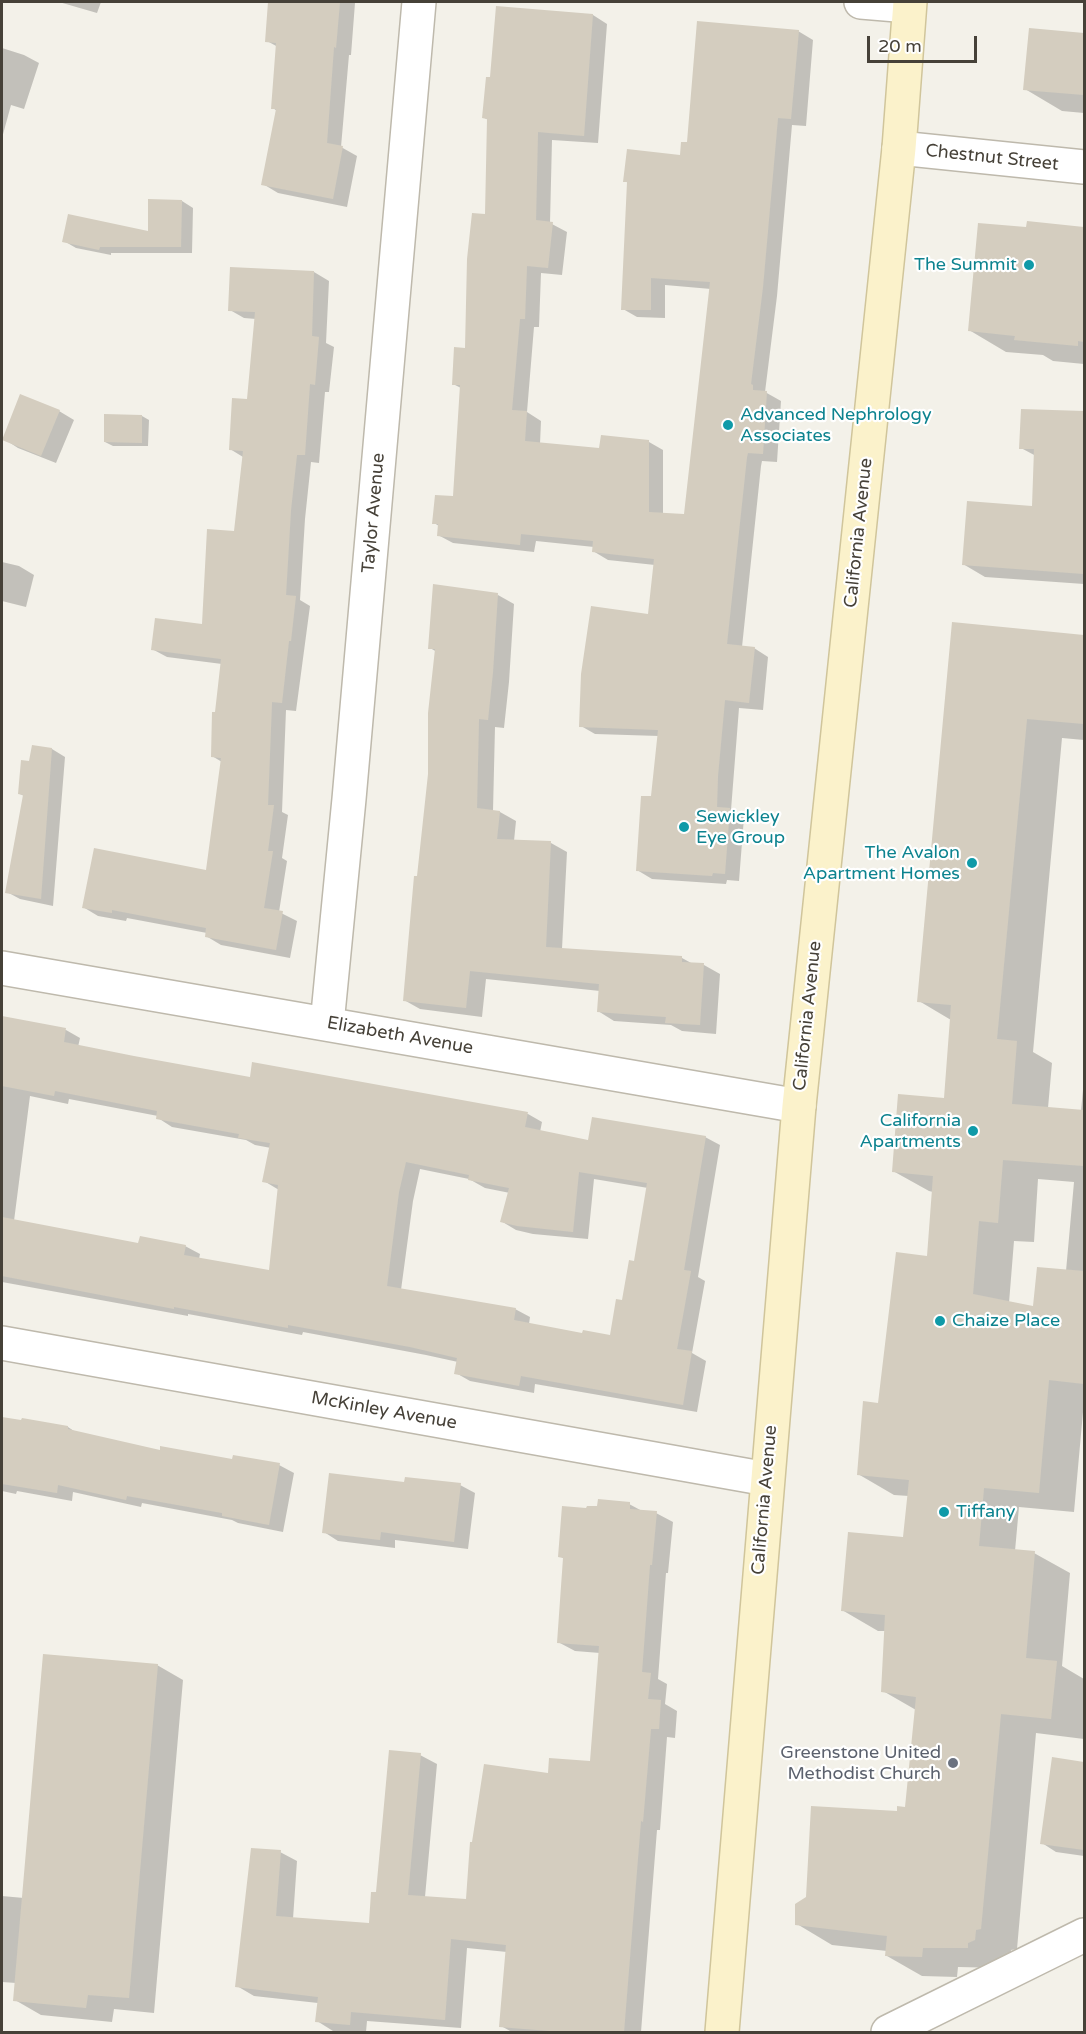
<!DOCTYPE html>
<style>
body{margin:0}
#map{position:relative;width:1086px;height:2034px;overflow:hidden;background:#f3f1e9;font-family:"Varela Round",sans-serif}
canvas{display:block}
.frame{position:absolute;inset:0;border:3px solid #464138;pointer-events:none}
.scale{position:absolute;left:867px;top:36px;width:110px;height:27px;box-sizing:border-box;border:3px solid #464138;border-top:0;padding-left:8px;font-size:18px;line-height:21px;white-space:nowrap;color:#464138;-webkit-text-stroke:4px #fff;paint-order:stroke}
</style>
<div id="map">
<canvas width="1086" height="2034"></canvas>
<div class="frame"></div>
<div class="scale">20 m</div>
</div>
<script>
const context = document.querySelector('canvas').getContext('2d');
context.lineJoin = 'round';
function fillPath(path, color) { context.fillStyle = color; context.fill(path, 'evenodd'); }
function strokePath(path, color, width, dash) { context.strokeStyle = color; context.lineWidth = width; context.lineCap = dash ? 'butt' : 'round'; context.setLineDash(dash || []); context.stroke(path); }
function write(font, color, halo, rows, align = 'center') {
  context.font = font + ' "Varela Round",sans-serif'; context.lineWidth = 4.5; context.setLineDash([]); context.textBaseline = 'middle'; context.strokeStyle = halo; context.fillStyle = color; for (const [text, x, y, turn = 0] of rows) {
    context.save(); context.translate(x, y); context.rotate((+turn || 0) * Math.PI / 180); context.textAlign = isNaN(turn) ? turn : align; if (halo) context.strokeText(text, 0, 0); context.fillText(text, 0, 0); context.restore();
  }
}
fillPath(new Path2D(`
 M59 2H101L97 13Z
 M270 2 355 3 351 55H349L341 147 357 156 347 207 278 193 263 184 277 111 273 108 278 47 267 41Z
 M498 8 593 15 607 24 598 143 552 140 550 223 567 232 562 275 541 273 539 327H534L527 412 541 421 540 444 600 449 649 442 663 450V514L685 516 711 289 665 285V318L637 317 623 309 628 183 625 181 682 157 688 144 798 31 813 40 806 126 792 125 777 296 765 392 781 401 777 462 762 461 761 466 742 647 754 648 768 657 763 710 739 708 731 810 744 817 739 881 727 880 726 884 652 879 637 870 653 798 659 736 595 734 581 726 649 616 655 565 608 560 593 551 594 547 536 541 534 552 453 543 438 535 439 526 434 523 455 498 461 388 453 384 467 349 486 216 488 120 483 117 492 79Z
 M1030 30 1084 35V113L1062 111 1025 89Z
 M2 48 24 55 39 63 24 109 11 105 2 138Z
 M182 201 193 208 192 253H111V255L76 248 64 241 149 233Z
 M1028 223 1084 228V364L1053 361 1043 355 1006 352 969 330 1028 229Z
 M314 272 329 281 326 343 334 347 329 392H325L319 463 311 462 305 519 300 600 310 606 296 711 286 710 282 812 288 815 282 858 287 861 279 912 297 921 290 958 221 945 206 936 207 933 127 918 126 921 98 916 83 907 208 871 222 762 212 756 222 664 167 657 152 649 203 626 235 533 243 457 230 449 249 401 256 319 244 318 230 310Z
 M1022 410 1084 412V584L985 577 963 564 1033 507 1036 456 1021 448Z
 M59 411 74 420 56 463 18 448 4 439Z
 M142 416 149 420 148 446H113L105 442Z
 M2 562 19 566 34 575 26 607 2 601Z
 M498 595 514 604 509 682 504 728 495 727 493 811 500 812 516 821 514 841 551 843 567 852 562 949 682 958 693 964 704 965 720 974 716 1034 682 1031 671 1025 614 1021 598 1011 600 991 486 979 482 1017 420 1009 404 1000 429 774 437 652 430 648Z
 M954 624 1084 637V740L1062 738 1033 1052 1052 1063 1048 1108 1081 1111 1084 1079V1401L1074 1512 1019 1507 1015 1551 1034 1553 1070 1573 1062 1666 1084 1679V1739L1036 1733 1017 1949 1011 1950 1010 1960 1003 1968 958 1967 957 1977 922 1976 887 1956V1951L832 1945 797 1924 807 1898 899 1813 906 1809 916 1710 883 1691 885 1631H878L842 1610 905 1539 909 1496 894 1495 858 1474 879 1404 928 1258 933 1192 929 1191 893 1171 945 1099 951 1020 919 1001ZM1038 1179 1074 1182 1066 1271 1035 1307 1009 1303 1014 1241 1034 1242Z
 M33 747 52 749 65 757 53 906 20 899 7 892 24 796 20 794 31 762Z
 M2 1018 66 1030 80 1038 78 1047 251 1078 528 1114 542 1122 540 1132 589 1141 705 1137 720 1145 698 1277 705 1281 692 1353 706 1361 697 1412 535 1384 534 1393 470 1381 456 1373 458 1362 426 1355 303 1332 302 1335 188 1314V1316L2 1282ZM30 1096 68 1104 69 1099 158 1116V1118L172 1127 246 1140 255 1145 271 1148 264 1181 279 1190 271 1271 199 1259 200 1254 185 1246 140 1245 14 1221ZM420 1169 469 1179 485 1188 510 1193 501 1221 516 1230 533 1234 588 1239 594 1179 648 1188 636 1263 611 1336 583 1334 529 1324 530 1317 515 1309 401 1290 413 1201Z
 M2 1418 68 1427 77 1433 161 1452 233 1461 279 1465 294 1473 283 1532 238 1523 232 1520 142 1503 141 1507 73 1492 72 1501 17 1491 16 1494 2 1491Z
 M406 1484 460 1485 475 1493 468 1549 395 1540V1548L338 1541 324 1532Z
 M629 1504 644 1512 656 1513 673 1522 668 1573H666L658 1679 667 1684 665 1704 677 1711 675 1738 667 1737 660 1830H657L641 2032H512L501 2026 507 1952 467 1948 461 2028 367 2021 366 2032 333 2031 317 2021 318 2003 254 1996 237 1986 280 1852 297 1861 293 1919 370 1925 377 1894 420 1755 437 1764 425 1897 467 1900 549 1775 591 1763 600 1653 575 1651 558 1642 564 1559 560 1556 587 1509Z
 M157 1665 183 1680 154 2013 114 2009 112 2022 41 2015 15 2000 16 1983 2 1982V1896L24 1898Z
 M1053 1759 1084 1763V1856L1056 1852 1042 1843Z`), '#0003');
fillPath(new Path2D(`
 M268 2H340L336 48 334 47 327 143 343 146 333 199 261 185 276 109H271L276 43 265 42Z
 M496 6 593 14 584 136 538 132 536 220 553 222 548 268 527 266 525 319H520L512 410 527 411 525 441 599 448 601 435 649 440V512L684 514 710 282 651 278V310H621L627 182H623L627 149 680 155 681 142H687L697 21 799 30 791 119 778 118 763 287 751 384 753 385V390L767 391 763 454 748 453 747 457 727 644 755 647 749 703 725 700 718 776 717 807 730 808 725 874 713 873 712 876 636 871 641 796H651L658 730 579 727 581 674 591 606 648 614 654 559 592 552 593 541 521 534 520 545 437 536 438 524H432L435 495 453 496 460 385H452L454 347 465 348 467 259 472 213 485 214 487 119 482 118 486 77H490Z
 M1029 28 1084 33V95L1023 90Z
 M148 199 182 200 181 247H100L99 250 62 242 68 214 148 231Z
 M1027 221 1084 227V342L1078 341V346L1014 340 1015 336 968 331 978 223 1026 227Z
 M230 267 314 271 312 336 319 337 315 385 310 384 305 455H297L291 510 286 595 296 596 291 641H289L282 703 272 702 268 805H274L268 851H273L264 908 283 911 276 950 205 937 206 928 112 910V913L82 908 94 848 206 870 221 758 211 757 212 712H215L221 659 151 650 155 618 202 624 207 529 234 531 243 451 229 450 232 398 247 399 255 312 228 311Z
 M20 394 60 410 41 456 2 440Z
 M1021 409 1084 411V574L962 565 967 501 1032 506 1034 449H1019Z
 M104 414 142 415V443L104 442Z
 M433 584 498 593 493 672 488 720 479 719 477 808 500 811 497 839 551 841 546 947 682 956V962L704 963 700 1025 665 1023 666 1017 597 1012 599 984 470 971 466 1008 403 1001 414 876H417L428 774V713L435 649H428Z
 M952 622 1084 635V724L1027 719 997 1039 1017 1041 1012 1104 1084 1110V1166L1003 1160 998 1223 979 1221 973 1294 1033 1306 1037 1267 1084 1271V1384L1049 1380 1039 1493 984 1488 979 1546 1035 1551 1026 1658 1057 1661 1051 1719 1001 1714 981 1929 976 1930 975 1940 968 1943V1948H923L922 1957 885 1956 887 1936 795 1925V1904L806 1897 811 1806 897 1811V1806L905 1807 916 1697 881 1692 885 1615 841 1611 848 1532 903 1537 909 1480 857 1475 863 1401 878 1403 896 1252 927 1256 933 1176 892 1172 898 1094 944 1098 951 1005 917 1002Z
 M32 745 52 748 41 899 5 893 23 795 18 794 21 760 29 761Z
 M2 1016 66 1028 64 1042 134 1056 250 1077 252 1062 528 1112 525 1127 588 1140 592 1117 706 1136 684 1270 691 1271 677 1349 692 1351 683 1405 521 1376 519 1386 454 1374 457 1358 410 1347 288 1325V1328L174 1307V1309L2 1276V1217L138 1243 140 1236 186 1245 184 1255 269 1270 278 1185 262 1182 270 1143 238 1138 239 1134 156 1119 157 1111 55 1091 54 1096 2 1086ZM406 1162 469 1175 468 1180 509 1188 500 1222 517 1226 573 1232 579 1172 647 1183 634 1261 629 1260 622 1300 616 1299 610 1335 583 1330 582 1333 514 1320 516 1308 387 1286 399 1192Z
 M2 1417 21 1420 22 1418 68 1426V1429L160 1450V1446L232 1459 233 1455 280 1463 269 1525 222 1516V1513L127 1496 126 1500 58 1485 57 1493 2 1484Z
 M329 1473 404 1482 405 1477 461 1483 454 1542 381 1532 380 1540 322 1533Z
 M598 1499 630 1502V1509L657 1511 652 1565H650L642 1672 651 1673 648 1699 661 1700 659 1729H651L643 1822 641 1821 624 2032H563L499 2027 506 1945 451 1939 445 2020 351 2012 350 2025 315 2022 318 1997 235 1987 251 1848 281 1850 276 1916 369 1923 371 1892H376L389 1750 421 1753 408 1895 466 1899 470 1842H472L484 1764 548 1773 549 1758 590 1761 599 1646 557 1643 563 1558 558 1557 562 1506 586 1508 587 1506H597Z
 M43 1654 158 1664 129 1998 88 1995 86 2008 13 2001Z
 M1052 1757 1084 1762V1850L1040 1844Z`), '#d4cdbf');
const street = new Path2D(`
 M861 2 909 6
 M899 148 1084 167
 M2 968 799 1106
 M327 1024 349 799 419 2
 M2 1343 767 1479
 M888 2032 1084 1935`);
const secondary = new Path2D(`
 M722 2032 799 1106 899 148 910 2`);
strokePath(street, '#beb9ac', 36);
strokePath(secondary, '#d0c59b', 36);
strokePath(street, '#fff', 33);
strokePath(secondary, '#fbf2cb', 33);
for (const [x, y, r, color] of [
 [1029,265,6,"#0f9aa8"],
 [728,425,6,"#0f9aa8"],
 [684,827,6,"#0f9aa8"],
 [972,863,6,"#0f9aa8"],
 [973,1131,6,"#0f9aa8"],
 [940,1321,6,"#0f9aa8"],
 [944,1512,6,"#0f9aa8"],
 [953,1763,6,"#6b7280"]
]) { const dot = new Path2D(); dot.arc(x, y, r, 0, 2 * Math.PI); context.fillStyle = color; context.fill(dot); strokePath(dot, '#fff', 2); }
write('18px', '#464138', '#fff', [
 ["Chestnut Street",992,158,6],
 ["Taylor Avenue",374,513,-85],
 ["California Avenue",859,533,-84],
 ["California Avenue",808,1016,-84],
 ["Elizabeth Avenue",400,1036,10],
 ["McKinley Avenue",384,1411,10],
 ["California Avenue",765,1500,-85]
]);
write('18px', '#0d838f', '#fff', [
 ["The Summit",1017,265,"right"],
 ["Advanced Nephrology",740,415],
 ["Associates",740,436],
 ["Sewickley",696,817],
 ["Eye Group",696,838],
 ["The Avalon",960,853,"right"],
 ["Apartment Homes",960,874,"right"],
 ["California",961,1121,"right"],
 ["Apartments",961,1142,"right"],
 ["Chaize Place",952,1321],
 ["Tiffany",956,1512]
], 'left');
write('18px', '#5b616d', '#fff', [
 ["Greenstone United",941,1753],
 ["Methodist Church",941,1774]
], 'right');
</script>
